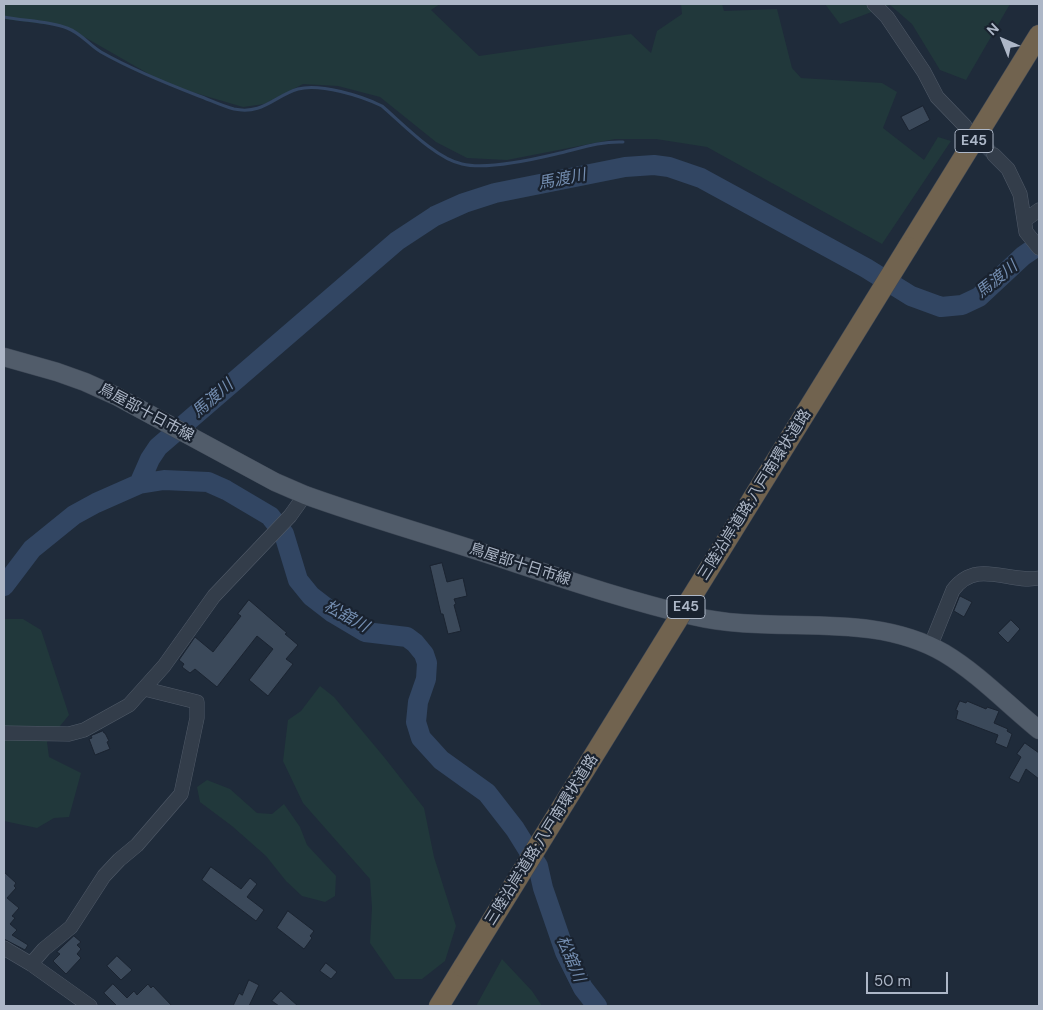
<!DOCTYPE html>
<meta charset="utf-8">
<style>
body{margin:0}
#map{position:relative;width:1043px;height:1010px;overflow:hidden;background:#1f2b3a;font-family:"DM Sans",sans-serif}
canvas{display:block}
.frame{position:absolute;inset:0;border:5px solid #adb7c7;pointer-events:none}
.north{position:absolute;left:978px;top:15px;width:50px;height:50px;-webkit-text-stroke:4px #19222f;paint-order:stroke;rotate:316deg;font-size:14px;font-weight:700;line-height:20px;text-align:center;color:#adb7c7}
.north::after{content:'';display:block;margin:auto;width:18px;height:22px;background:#adb7c7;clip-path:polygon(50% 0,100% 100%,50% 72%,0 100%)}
.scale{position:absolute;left:866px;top:972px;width:82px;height:22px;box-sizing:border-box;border:2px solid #adb7c7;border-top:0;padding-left:6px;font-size:15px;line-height:18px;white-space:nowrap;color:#adb7c7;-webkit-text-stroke:4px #19222f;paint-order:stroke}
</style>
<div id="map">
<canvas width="1043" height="1010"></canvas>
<div class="frame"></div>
<div class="north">N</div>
<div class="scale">50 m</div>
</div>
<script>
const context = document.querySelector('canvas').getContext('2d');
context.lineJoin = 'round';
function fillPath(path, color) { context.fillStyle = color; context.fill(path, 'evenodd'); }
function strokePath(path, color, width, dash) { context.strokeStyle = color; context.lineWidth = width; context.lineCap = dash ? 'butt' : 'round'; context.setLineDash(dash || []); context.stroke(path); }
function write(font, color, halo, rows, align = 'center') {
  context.font = font + ' "DM Sans","Noto Sans JP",sans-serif'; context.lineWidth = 4.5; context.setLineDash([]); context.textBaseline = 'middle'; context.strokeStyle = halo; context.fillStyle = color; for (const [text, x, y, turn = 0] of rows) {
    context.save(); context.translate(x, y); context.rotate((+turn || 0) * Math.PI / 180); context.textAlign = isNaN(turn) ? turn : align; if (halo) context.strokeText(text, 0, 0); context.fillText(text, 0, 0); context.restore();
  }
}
fillPath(new Path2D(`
 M4 4H440L431 10 479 56 631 34 651 53 657 31 682 14 681 4H722L724 11 777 9 792 68 801 78 882 83 897 92 883 128 924 160 938 137 951 141 882 244 707 147 656 139H615L507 160 467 158 436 142 380 97 338 86 303 84 264 104 243 107 168 85 67 27 4 19Z
 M825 4H1010L966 80 940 70 912 24 890 5 840 24Z
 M4 619H23L41 630 69 715 47 742 49 757 81 773 69 817 54 818 37 828 4 821Z
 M320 686 334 697 384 757 424 808 434 857 456 926 445 961 422 979H395L370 943 372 908 370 879 303 803 283 761 288 720 301 711Z
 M207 780 230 789 257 813 272 814 284 804 300 827 307 845 336 876 335 896 325 902 302 896 286 881 266 856 232 826 200 802 197 787Z
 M502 959 532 991 542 1006H476Z`), '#21383b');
strokePath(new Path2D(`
 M4 17C24 21 48 21 67 28 81 33 89 45 101 52 133 70 165 83 199 96 210 100 222 106 234 109 263 115 274 96 298 89 320 83 362 96 382 106 402 123 436 159 462 164 486 170 531 160 556 154 578 149 600 141 623 142`), '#324663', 3);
strokePath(new Path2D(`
 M139 484 150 459 158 447 397 241 435 216 464 203 495 193 625 167 654 165 669 167 701 178 866 268 911 296 941 307 962 305 979 297 1023 256 1039 245
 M4 586 32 549 74 515 96 503 139 484 164 480 208 482 226 490 270 516 284 534 298 580 311 596 333 613 365 632 407 637 415 643 424 654 427 663 426 679 418 702 416 722 421 738 441 760 487 793 515 829 538 866 543 888 565 952 583 988 597 1006`), '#324663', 20);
const building = new Path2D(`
 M923 106 930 120 909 131 901 117Z
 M442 563 447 582 463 578 467 596 454 599 456 604 454 605 461 631 448 634 443 614H441L430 566Z
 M960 596 972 602 964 617 954 611Z
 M249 600 287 633 285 634 298 645 286 659 293 664 268 696 249 680 273 649 257 636 217 687 195 669 190 673 182 667 184 664 179 660 195 637 213 652 241 616 238 614Z
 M1011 620 1020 629 1008 643 998 633Z
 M960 701 966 703 967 701 986 709 987 707 999 711 994 723 1008 729 1007 731 1012 734 1007 748 995 743 998 735 956 719 958 711 956 710Z
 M103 731 104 733H105L109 741 107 742 110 749 95 755 89 739 92 738 91 736Z
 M1025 743 1039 753V779L1026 769 1019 783 1009 778 1021 757 1017 754Z
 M211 867 241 889 250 878 257 884 247 897 264 910 256 921 202 880Z
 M4 872 16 883 14 886 16 888 7 898 19 908 12 916 15 918 10 924 17 930 12 935 28 945 25 950 4 939Z
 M288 911 314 931 310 936 312 938 304 949 277 928Z
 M74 936 81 942 77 945 81 949 77 954 81 958 66 974 53 961 60 954 57 952Z
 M117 956 132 970 121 980 107 966Z
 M326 963 337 972 331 979 320 971Z
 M249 980 259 985 249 1006H233L239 993 242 995Z
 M113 984 127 998 134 991 137 995 148 984 151 988 153 986 172 1006H117L104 993Z
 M281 991 298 1006H279L272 1001Z`);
fillPath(building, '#3b495a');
strokePath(building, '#1b2431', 1);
strokePath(new Path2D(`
 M971 132 994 155`), '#34404f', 14, [14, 7]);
const minor = new Path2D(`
 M874 4 887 17 924 72 937 97 965 126
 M994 155 1008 169 1020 194 1026 232 1039 248
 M1025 220 1039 210
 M930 647 953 590C977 558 1008 584 1039 578
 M4 733 69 734 84 730 129 705 164 666 214 596 290 516 305 495
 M4 948 31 964 90 1006
 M31 964 44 949 71 927 104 876 119 860 137 845 181 794 197 718V702L145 689`);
const major = new Path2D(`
 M4 357 57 372 85 382 116 396 275 482 305 495C363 516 423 533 481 552 552 575 621 599 693 616 775 636 868 609 944 653 979 674 1008 705 1039 730`);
const highway = new Path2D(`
 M908 247 1039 35
 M439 1006 463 967`);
strokePath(minor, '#505a68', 15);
strokePath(major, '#3c4654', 19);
strokePath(highway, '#3e4755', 21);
strokePath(minor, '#333d4a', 14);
strokePath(major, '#515c6a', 18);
strokePath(highway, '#71634f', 20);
const highwayBridge = new Path2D(`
 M463 967 908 247`);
strokePath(highwayBridge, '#3e4755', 21, []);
strokePath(highwayBridge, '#71634f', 20);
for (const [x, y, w] of [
 [974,141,38],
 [686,607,38]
]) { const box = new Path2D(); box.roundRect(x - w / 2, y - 11.5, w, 23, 4); context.fillStyle = '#19222f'; context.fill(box); strokePath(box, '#adb7c7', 1); }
write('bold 14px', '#adb7c7', null, [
 ["E45",974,141],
 ["E45",686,607]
]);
write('15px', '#adb7c7', '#19222f', [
 ["鳥屋部十日市線",146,413,28],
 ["三陸沿岸道路;八戸南環状道路",755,495,-58],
 ["鳥屋部十日市線",520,565,18],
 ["三陸沿岸道路;八戸南環状道路",542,840,-58]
]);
write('italic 16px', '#748eb1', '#19222f', [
 ["馬渡川",562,180,-11],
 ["馬渡川",997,280,-39],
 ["馬渡川",213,399,-41],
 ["松舘川",346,617,29],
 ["松舘川",570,959,67]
]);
</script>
